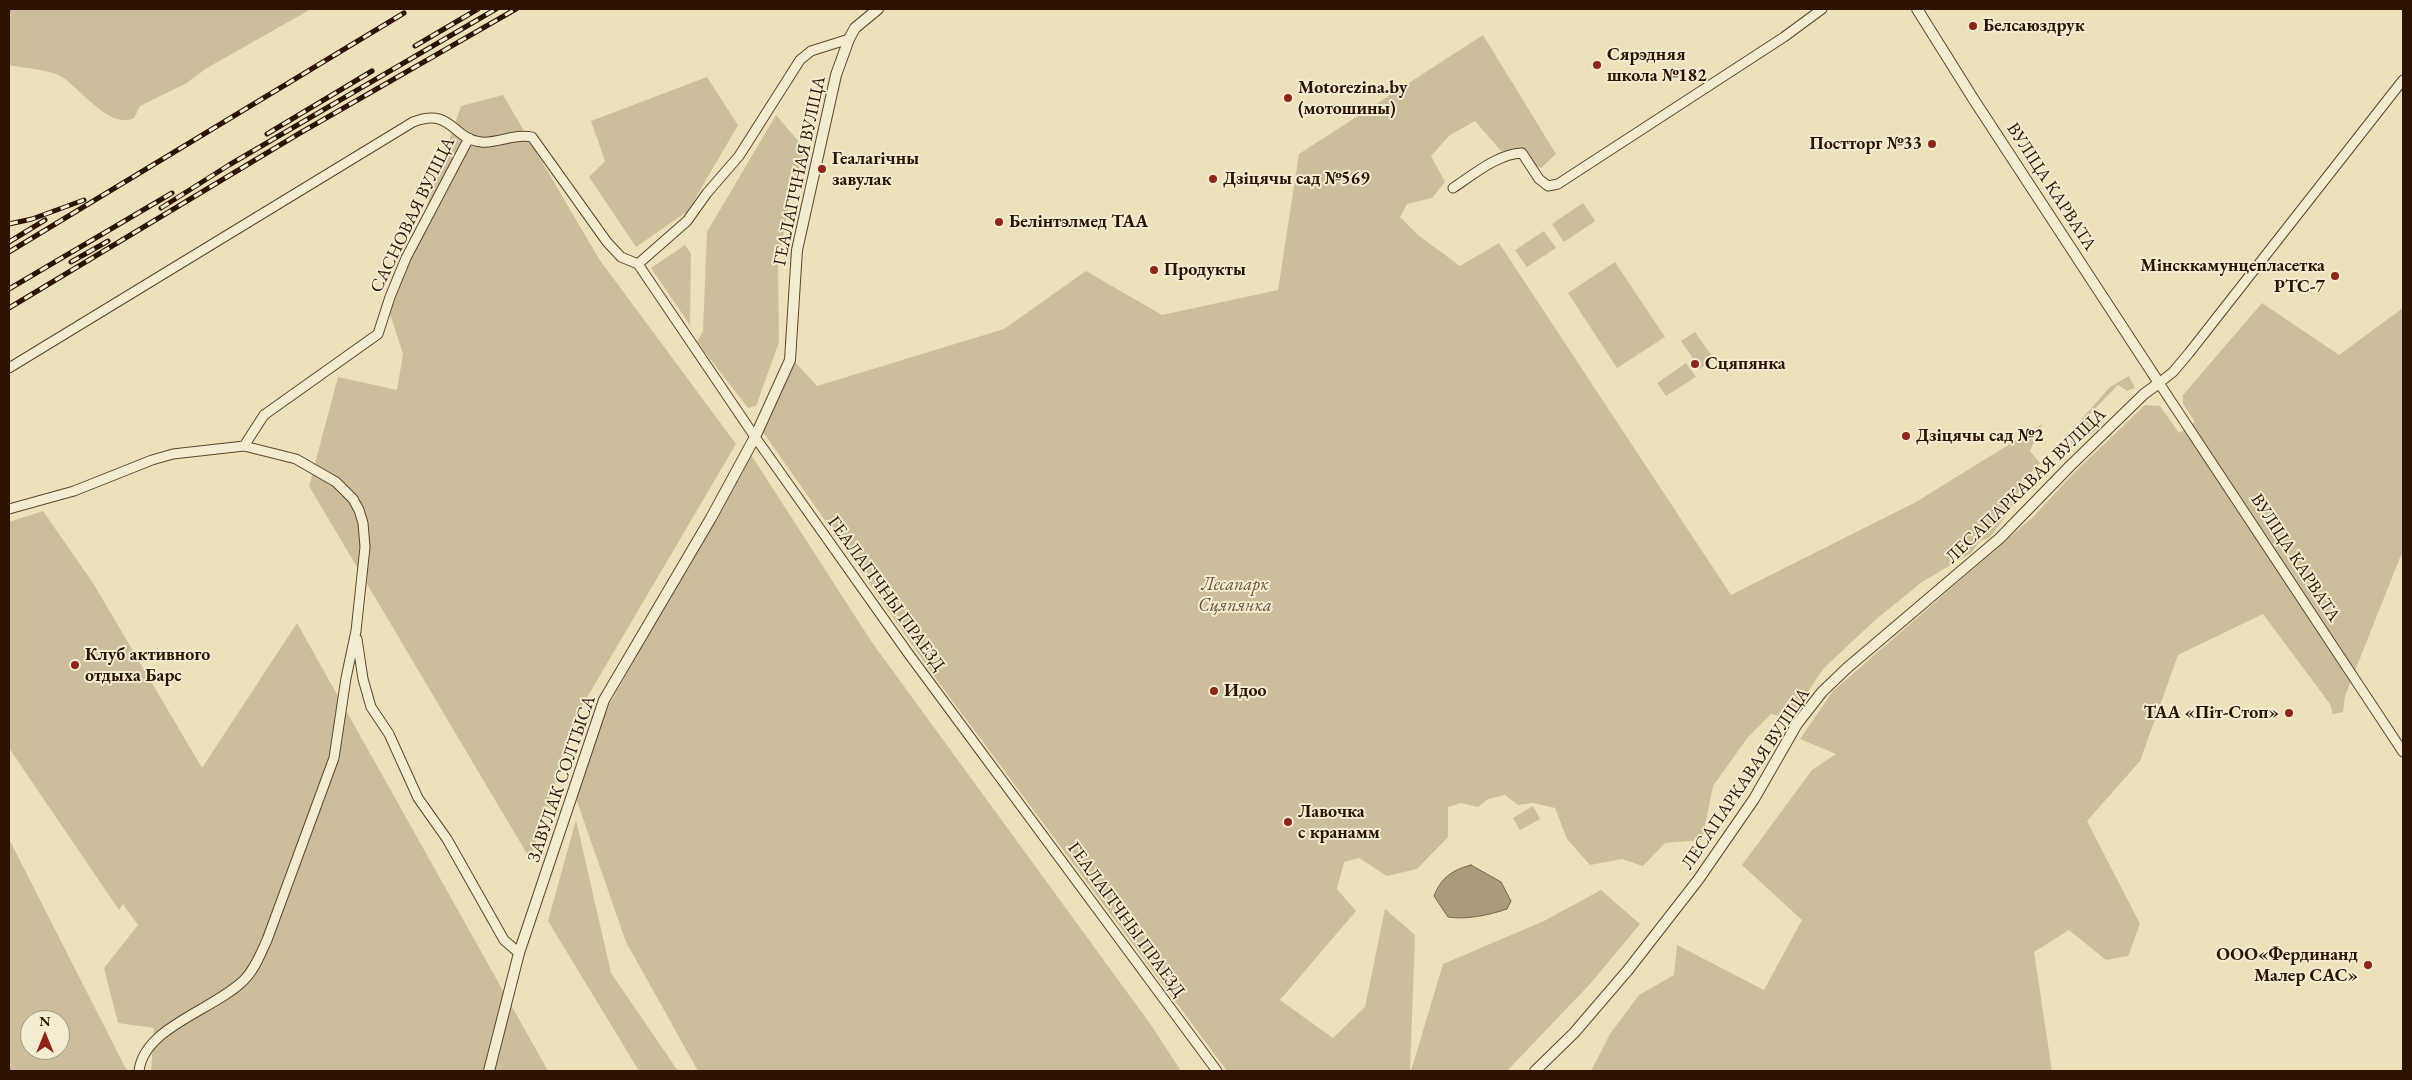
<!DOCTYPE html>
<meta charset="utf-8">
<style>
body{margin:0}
#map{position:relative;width:2412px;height:1080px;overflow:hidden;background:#ede1b9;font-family:"EB Garamond",serif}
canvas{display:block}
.frame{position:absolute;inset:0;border:10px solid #2b1300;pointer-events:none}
.north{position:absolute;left:20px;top:1010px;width:50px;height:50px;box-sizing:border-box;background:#f3ecd2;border:1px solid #a3957e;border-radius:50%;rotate:0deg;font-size:14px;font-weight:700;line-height:20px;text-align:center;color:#2b1300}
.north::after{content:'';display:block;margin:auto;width:18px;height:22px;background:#8f2418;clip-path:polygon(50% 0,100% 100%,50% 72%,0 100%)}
</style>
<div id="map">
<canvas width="2412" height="1080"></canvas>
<div class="frame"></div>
<div class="north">N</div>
</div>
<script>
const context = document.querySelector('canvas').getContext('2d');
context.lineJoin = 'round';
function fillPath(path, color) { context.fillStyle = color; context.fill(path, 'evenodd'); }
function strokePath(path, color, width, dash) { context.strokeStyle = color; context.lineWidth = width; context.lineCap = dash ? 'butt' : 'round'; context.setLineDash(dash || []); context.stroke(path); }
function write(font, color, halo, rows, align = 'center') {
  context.font = font + ' "EB Garamond",serif'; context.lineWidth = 4; context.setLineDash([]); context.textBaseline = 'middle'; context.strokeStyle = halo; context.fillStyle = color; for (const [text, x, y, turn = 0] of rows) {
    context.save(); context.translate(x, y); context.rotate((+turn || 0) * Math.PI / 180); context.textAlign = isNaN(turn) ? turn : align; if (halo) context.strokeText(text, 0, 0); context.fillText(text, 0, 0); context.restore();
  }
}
fillPath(new Path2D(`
 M9 9H311L207 68 185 84 140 106 134 118C110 130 82 90 62 77 51 70 23 68 9 65Z
 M1483 35 1556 154 1541 168 1501 151 1475 121 1450 135 1431 156 1445 182 1432 198 1407 204 1400 217 1418 235 1460 266 1499 243 1731 595 1916 502 2042 424 2030 451 2040 463 2023 480 2014 505 1990 537 1980 541 1971 553 1922 582 1874 621 1824 668 1789 719 1771 714 1748 737 1713 786 1702 840 1665 843 1643 866 1622 859 1590 865 1567 839 1555 808 1533 803 1518 805 1505 795 1488 799 1478 807 1461 803 1448 807V837L1417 869 1387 876 1359 858 1344 862 1337 889 1356 911 1280 1000 1333 1038 1365 1007 1385 909 1415 935 1410 1071H1227L937 680 758 425 783 371 786 352 817 386 1004 329 1086 271 1162 315 1278 290 1299 154Z
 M707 77 738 125 688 211 636 247 589 177 605 161 591 121Z
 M503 95 599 259 736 444 579 711 530 859 309 486 338 377 397 390 403 354 390 314 461 106Z
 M776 115 805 149 792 191 778 262 779 342 756 406 748 408 697 342 703 331 707 232Z
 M1583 203 1595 221 1564 242 1552 224Z
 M1544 231 1556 248 1527 267 1515 250Z
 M685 245 691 254 690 325 651 268Z
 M1615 262 1665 337 1617 368 1568 293Z
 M2262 303 2339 355 2403 308V550L2345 696 2343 712 2333 714 2330 704 2263 614 2178 655 2140 761 2087 821 2140 924 2128 956 2106 960 2069 930 2034 952 2052 1071H1591L1610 1034 1639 995 1674 975 1677 945 1764 990 1802 920 1742 865 1812 770 1836 754 1800 739 1833 691 2033 517 2075 472 2145 405 2160 406 2179 433 2195 422 2183 404V395Z
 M1695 332 1714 359 1700 369 1681 341Z
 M1686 363 1696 377 1666 396 1657 383Z
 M2129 376 2135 388 2127 391 2118 385 2088 416 2097 425 2096 430 2071 448V431L2110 387Z
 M750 453 871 641 1151 1025 1181 1071H698L626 942 572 787 599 723Z
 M43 511 93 583 202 768 297 623 548 1071H151L154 1028 118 1023 104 968 138 925 123 904 119 910 9 748V522Z
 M1533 806 1540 819 1520 830 1513 818Z
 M576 820 611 973 678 1071H639L548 921Z
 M9 839 127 1071 9 1070ZM30 1020H60V1050H30Z
 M1601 890 1640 924 1590 984 1507 1071H1411L1443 964 1544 921Z`), '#ccbe9a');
const water = new Path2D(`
 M1471 865 1501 882 1511 901 1507 909C1489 915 1467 920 1448 917L1434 896C1441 877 1453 870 1471 865Z`);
fillPath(water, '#ab9b7a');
strokePath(water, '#786549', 1);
const minor = new Path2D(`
 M2403 80 2189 353 2173 372 2159 383 2403 752
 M1453 188C1473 175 1497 154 1522 153L1539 179 1548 186 1558 184 1784 37 1822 9
 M638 264 687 221 707 193 739 156 800 60 811 51 849 39
 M9 368 413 122C452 107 452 139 481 142 498 144 514 133 532 137L607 242 621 257 638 264 755 437 908 653 1217 1071
 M244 446 264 415 378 334 390 297 406 258 469 138
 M9 509 74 491 152 460 173 454 244 446 296 459 336 482 353 499 359 510 363 523 365 547 356 631 346 678 334 758 267 940C261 953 255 969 244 980 214 1010 144 1027 139 1071
 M357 639 363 679 371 707 389 734 418 798 447 839 504 940 519 953`);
const tertiary = new Path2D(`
 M489 1071 519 953 604 700 711 518 755 437 790 360 797 250 836 75 849 39 855 28 878 9
 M1535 1071 1574 1033 1628 970 1698 880 1754 799 1797 724 1822 692 1847 668 2000 538 2070 466 2144 394 2159 383 1974 100 1917 9`);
strokePath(minor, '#5c462e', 11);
strokePath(tertiary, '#5c462e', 12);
strokePath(minor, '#f3ecd2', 9);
strokePath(tertiary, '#f3ecd2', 10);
const rail = new Path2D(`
 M415 46 478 9
 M267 134 372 71
 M161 208 229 165 496 9
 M9 224 32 219 84 200
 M9 242 45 220
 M9 252 404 13
 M71 262 108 241
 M9 289 172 193
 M9 308 300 133 516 9`);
strokePath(rail, '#2b1300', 5);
strokePath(rail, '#f3ecd2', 3, [9]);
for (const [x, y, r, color] of [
 [1973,26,5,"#8f2418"],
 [1597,65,5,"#8f2418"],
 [1288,98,5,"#8f2418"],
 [1932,144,5,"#8f2418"],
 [822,169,5,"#8f2418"],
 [1213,179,5,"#8f2418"],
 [999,222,5,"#8f2418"],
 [1154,270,5,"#8f2418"],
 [2335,276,5,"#8f2418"],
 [1695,364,5,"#8f2418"],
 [1906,436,5,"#8f2418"],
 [75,665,5,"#8f2418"],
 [1214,691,5,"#8f2418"],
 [2289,713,5,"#8f2418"],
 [1288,822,5,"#8f2418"],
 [2368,965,5,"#8f2418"]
]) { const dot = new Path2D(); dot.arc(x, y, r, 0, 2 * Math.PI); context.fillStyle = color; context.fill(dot); strokePath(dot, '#f3ecd2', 2); }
write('bold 18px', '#2b1300', '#f3ecd2', [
 ["Белсаюздрук",1983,26],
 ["Сярэдняя",1607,55],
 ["школа №182",1607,76],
 ["Motorezina.by",1298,88],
 ["(мотошины)",1298,109],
 ["Постторг №33",1922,144,"right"],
 ["Геалагічны",832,159],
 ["завулак",832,180],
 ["Дзіцячы сад №569",1223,179],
 ["Белінтэлмед ТАА",1009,222],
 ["Мінсккамунцепласетка",2325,266,"right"],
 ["РТС-7",2325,287,"right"],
 ["Продукты",1164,270],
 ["Сцяпянка",1705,364],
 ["Дзіцячы сад №2",1916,436],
 ["Клуб активного",85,655],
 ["отдыха Барс",85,676],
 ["Идоо",1224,691],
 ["ТАА «Піт-Стоп»",2279,713,"right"],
 ["Лавочка",1298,812],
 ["с кранамм",1298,833],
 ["ООО«Фердинанд",2358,955,"right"],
 ["Малер САС»",2358,976,"right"]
], 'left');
write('18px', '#2b1300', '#f3ecd2', [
 ["ГЕАЛАГІЧНАЯ ВУЛІЦА",800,171,-78],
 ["ВУЛІЦА КАРВАТА",2051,187,57],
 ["САСНОВАЯ ВУЛІЦА",413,215,-64],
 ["ЛЕСАПАРКАВАЯ ВУЛІЦА",2026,486,-44],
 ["ВУЛІЦА КАРВАТА",2295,558,57],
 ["ГЕАЛАГІЧНЫ ПРАЕЗД",886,594,54],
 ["ЗАВУЛАК СОЛТЫСА",562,779,-71],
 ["ЛЕСАПАРКАВАЯ ВУЛІЦА",1746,779,-56],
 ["ГЕАЛАГІЧНЫ ПРАЕЗД",1126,920,54]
]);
write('italic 18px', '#634f36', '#f3ecd2', [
 ["Лесапарк",1235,585],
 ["Сцяпянка",1235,606]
]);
</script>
